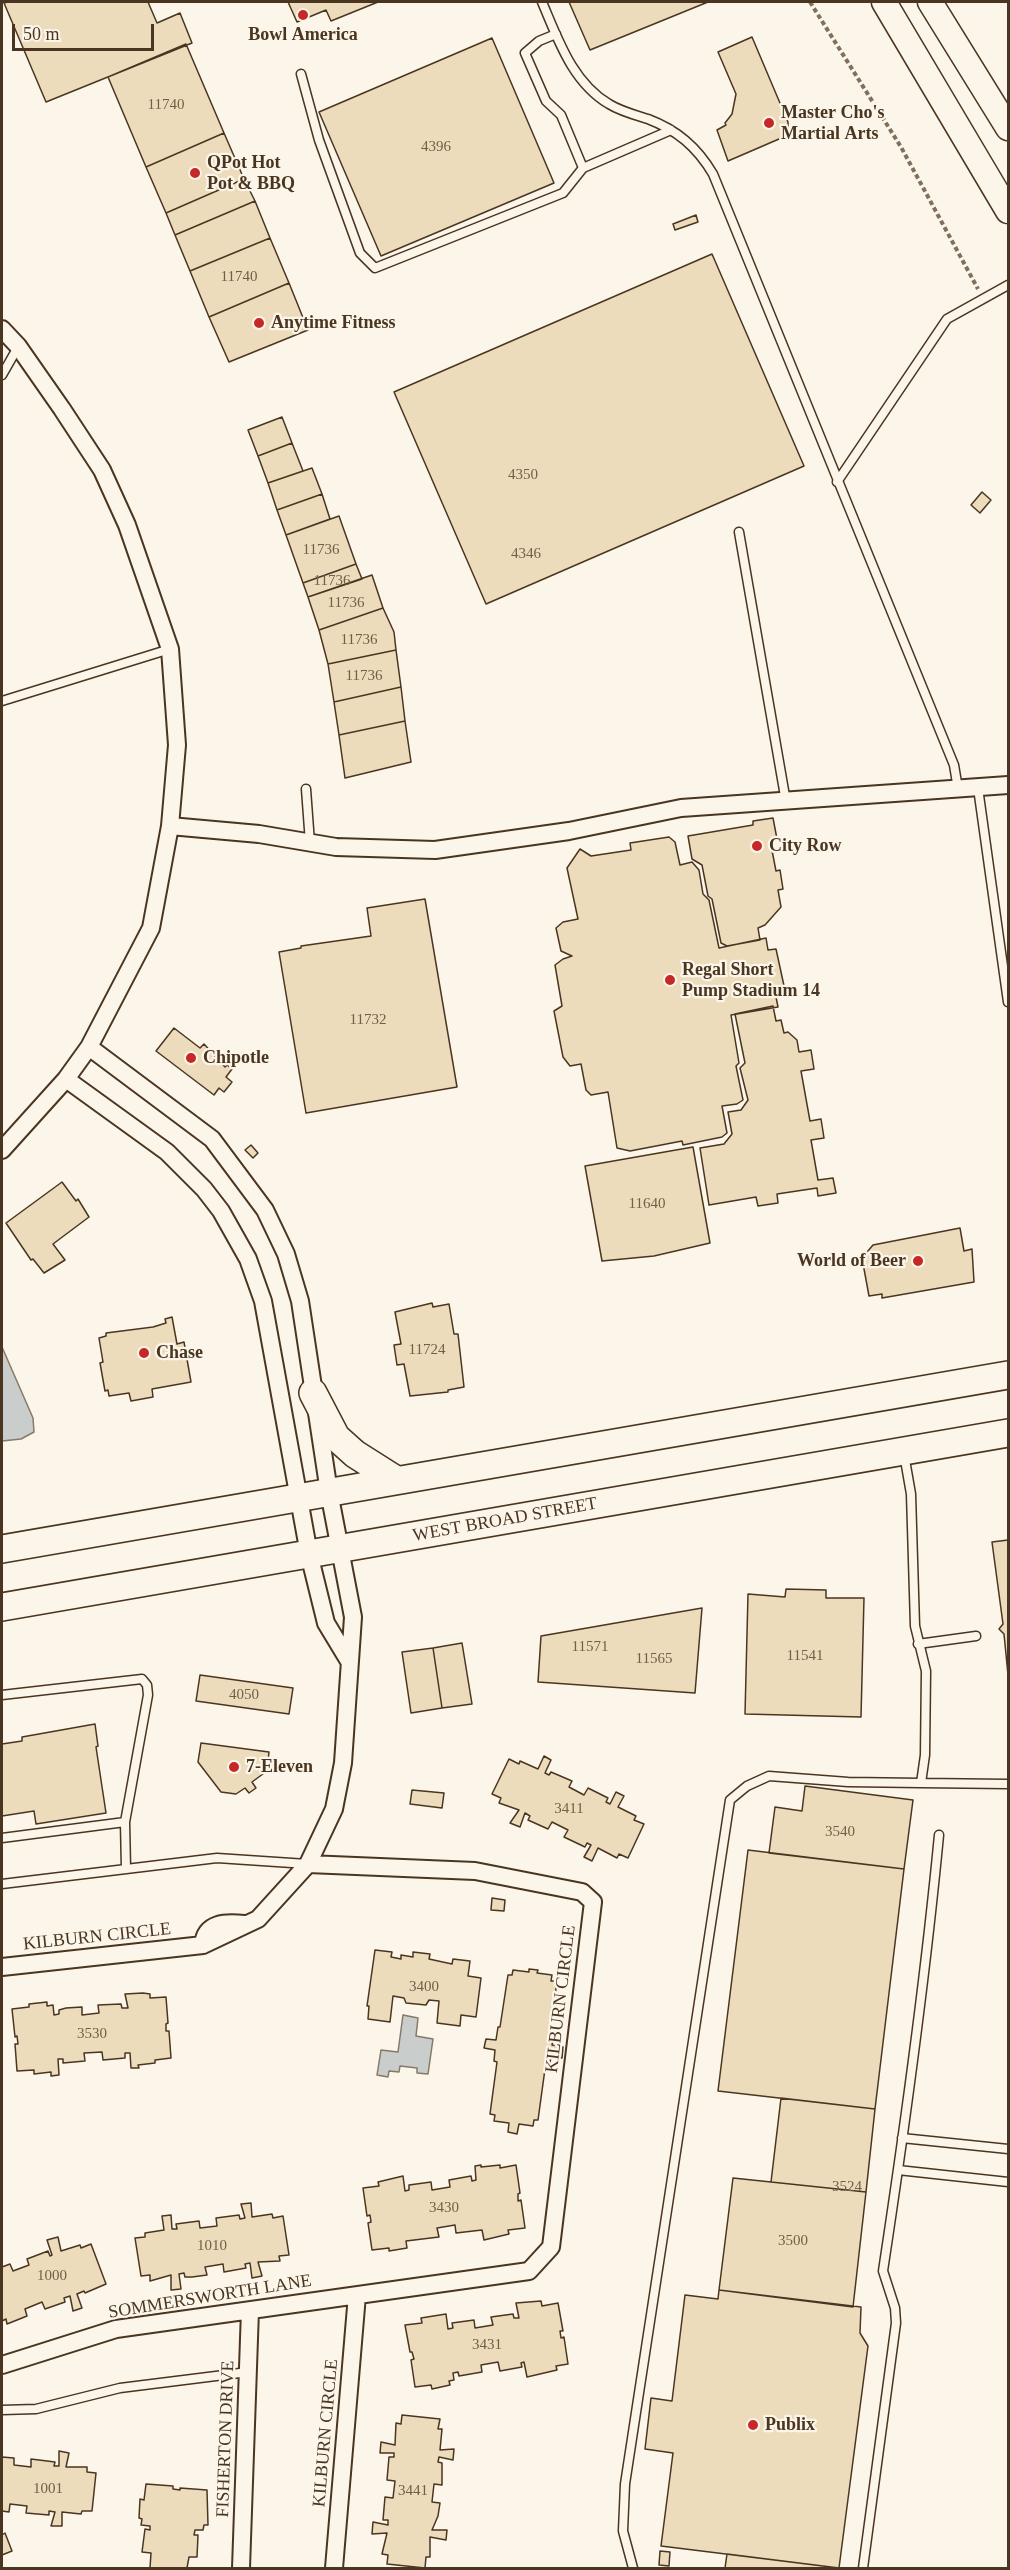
<!DOCTYPE html>
<style>
body{margin:0}
#map{position:relative;width:1010px;height:2570px;overflow:hidden;background:#fbf6e9;font-family:"Times New Roman",serif}
canvas{display:block}
.frame{position:absolute;inset:0;border:3px solid #4a3520;pointer-events:none}
.scale{position:absolute;left:12px;top:24px;width:142px;height:27px;box-sizing:border-box;border:3px solid #4a3520;border-top:0;padding-left:8px;font-size:18px;line-height:21px;white-space:nowrap;color:#4a3520;-webkit-text-stroke:4px #fbf6e9;paint-order:stroke}
</style>
<div id="map">
<canvas width="1010" height="2570"></canvas>
<div class="frame"></div>
<div class="scale">50 m</div>
</div>
<script>
const context = document.querySelector('canvas').getContext('2d');
context.lineJoin = 'round';
function fillPath(path, color) { context.fillStyle = color; context.fill(path, 'evenodd'); }
function strokePath(path, color, width, dash) { context.strokeStyle = color; context.lineWidth = width; context.lineCap = dash ? 'butt' : 'round'; context.setLineDash(dash || []); context.stroke(path); }
function write(font, color, halo, rows, align = 'center') {
  context.font = font + ' "Times New Roman",serif'; context.lineWidth = 4.5; context.setLineDash([]); context.textBaseline = 'middle'; context.strokeStyle = halo; context.fillStyle = color; for (const [text, x, y, turn = 0] of rows) {
    context.save(); context.translate(x, y); context.rotate((+turn || 0) * Math.PI / 180); context.textAlign = isNaN(turn) ? turn : align; if (halo) context.strokeText(text, 0, 0); context.fillText(text, 0, 0); context.restore();
  }
}
const water = new Path2D(`
 M2 1347 33 1418 34 1432 21 1439 2 1441Z
 M403 2015 418 2018 416 2036 433 2039 428 2074 417 2073V2068L400 2066 399 2072 389 2071 388 2077 377 2075 381 2050 398 2052Z`);
fillPath(water, '#c9cecd');
strokePath(water, '#887966', 1.5);
const building = new Path2D(`
 M8 2H148L157 23 180 13 192 43 46 102 4 3Z
 M288 2H378L331 21 326 10 297 22Z
 M569 2H708L590 50Z
 M752 37 788 122V129L779 139 728 161 717 130 726 125 725 123 732 114 736 94 718 52Z
 M492 38 554 183 381 256 319 112Z
 M186 44 224 133 146 167 108 77Z
 M224 133 244 179 166 213 146 167Z
 M244 179 255 201 175 235 166 213Z
 M255 201 270 238 190 271 175 235Z
 M696 215 698 222 675 230 673 224Z
 M270 238 289 283 209 317 190 271Z
 M712 254 804 466 486 604 394 392Z
 M289 283 308 330 229 362 209 317Z
 M282 417 292 443 258 456 248 430Z
 M292 443 303 471 268 483 258 456Z
 M312 468 322 494 277 510 268 483Z
 M982 492 991 500 980 513 971 505Z
 M322 494 330 519 286 535 277 510Z
 M339 516 356 564 303 583 286 535Z
 M356 564 362 579 308 597 303 583Z
 M372 575 383 608 319 630 308 597Z
 M383 608 394 632 396 650 328 664 319 630Z
 M396 650 401 687 334 702 328 664Z
 M401 687 405 721 339 735 334 702Z
 M405 721 411 762 345 778 339 735Z
 M773 818 777 839 770 840 776 871 780 870 783 889 778 890 781 907 765 925 758 928 760 940 727 946 721 943 712 899 708 896 702 865 692 859 688 836 753 825V821Z
 M669 837 675 842 680 865 692 862 699 870 703 894 709 900 719 948 766 938 768 950 776 949 786 995 776 997 778 1007 731 1015 739 1063 736 1066 743 1100 737 1104 722 1106 727 1133 722 1137 683 1145 682 1141 630 1151 617 1148 608 1092 591 1095 586 1090 581 1064 570 1066 563 1057 554 1011 562 1006 555 965 563 959 572 956 561 951 556 928 563 922 578 919 567 868 580 849 591 856 631 850 630 843Z
 M425 899 457 1087 306 1113 279 952 301 948V946L371 936 367 908Z
 M773 1006 776 1021 781 1020 784 1033 788 1032 797 1040 799 1052 811 1050 814 1069 801 1071 810 1121 821 1119 824 1138 811 1140 818 1180 833 1178 836 1193 818 1196 817 1188 777 1194 778 1203 758 1206 756 1197 709 1205 700 1148 724 1144 732 1134 728 1112 741 1110 748 1100 740 1068 745 1063 735 1014Z
 M174 1028 200 1048 204 1044 225 1067 227 1065 232 1069 226 1077 232 1082 224 1092 219 1088 214 1095 156 1051Z
 M251 1145 258 1153 253 1158 245 1150Z
 M693 1147 710 1243 654 1256 602 1261 585 1166Z
 M62 1182 76 1201 78 1199 89 1217 53 1244 65 1260 44 1273 33 1259 31 1260 6 1223Z
 M960 1228 964 1251 972 1249 974 1282 882 1298V1294L869 1296 862 1258 873 1245Z
 M432 1303 433 1307 449 1304 454 1334H458L464 1387 448 1390V1392L410 1396 404 1364 397 1365 394 1345 401 1344 395 1312Z
 M172 1317 177 1344 184 1342 191 1382 152 1389 153 1397 131 1401 129 1393 109 1396 108 1390 105 1391 100 1363 103 1362 99 1338 106 1336V1333L153 1327 166 1323 165 1319Z
 M1008 1540V1675L1004 1634 999 1629 1003 1624 992 1542Z
 M786 1589 826 1590V1598H864L861 1717 745 1714 748 1594 785 1597Z
 M702 1608 695 1693 538 1682 541 1636Z
 M462 1643 472 1704 442 1708 433 1648Z
 M433 1648 442 1708 411 1713 402 1652Z
 M200 1675 293 1688 289 1714 196 1701Z
 M95 1724 98 1746 96 1747 106 1813 36 1824 34 1811 2 1816V1744L22 1741V1737Z
 M201 1743 269 1752 267 1771 252 1782 256 1788 249 1793 245 1788 236 1794 221 1792 198 1762Z
 M544 1756 551 1760 545 1773 549 1775 551 1772 572 1781 569 1787 584 1795 588 1788 608 1798 606 1802 610 1804 616 1792 624 1796 618 1807 636 1816 634 1820 644 1824 628 1858 619 1854 617 1858 598 1848 592 1861 584 1857 591 1845 587 1843 585 1847 564 1837 568 1830 552 1822 548 1829 528 1820 530 1816 525 1813 520 1827 510 1823 519 1810 499 1803 501 1798 492 1794 509 1759 519 1764 520 1761 538 1769Z
 M805 1786 913 1800 904 1869 769 1853 775 1807 802 1811Z
 M412 1790 444 1793 442 1808 410 1804Z
 M748 1850 904 1869 875 2109 718 2091Z
 M492 1898 505 1900 504 1911 491 1910Z
 M375 1950 392 1952 391 1957 401 1959V1955L413 1957V1952L430 1954 429 1959 452 1964 453 1959 470 1961 468 1976 481 1978 476 2017 461 2015 460 2026 437 2023 439 2001 429 2000 426 2005 406 2003 404 1998 393 1996 390 2022 368 2019 369 2006H367Z
 M529 1969 538 1970 537 1973 552 1975 551 1981H557L550 2034 554 2035 552 2045 563 2047 562 2058 551 2056 549 2070 545 2069 538 2120H534L533 2126 519 2124 517 2134 508 2132 509 2123 494 2121 495 2115 490 2114 497 2062 494 2061 495 2050 484 2048 486 2039 496 2040 498 2027H500L508 1975H512L513 1970 529 1972Z
 M143 1993 150 1994V1998L166 1997 168 2023 166 2024V2031H169L171 2058 155 2060V2063L138 2065 139 2068H131L130 2053H125V2058L103 2060 102 2052 84 2053 85 2061 63 2063V2059H58L59 2075 51 2076V2072L34 2074V2070L17 2071 15 2044H18L17 2036 15 2037 12 2009 29 2007V2004L47 2002V2006L53 2005 54 2015 59 2014V2010L66 2008 82 2007V2015L99 2013 98 2005 121 2004 122 2008H128L125 1994Z
 M781 2098 875 2109 866 2192 771 2182Z
 M481 2165V2167L500 2165V2168L516 2165 520 2193 518 2194V2201L521 2200 525 2228 508 2230 509 2234 484 2240 482 2230 456 2233 455 2225 437 2228 439 2237 406 2241 407 2248 389 2251V2248L372 2250 368 2223 371 2222 370 2215 367 2216 363 2188 379 2186 378 2182 403 2176 405 2191 409 2190V2185L431 2182 432 2190 450 2187 449 2180 471 2176 472 2181 476 2180 475 2166Z
 M733 2178 866 2192 853 2307 719 2290Z
 M251 2203 252 2217 272 2214 273 2218 283 2216 289 2255 279 2256 280 2261 258 2262 262 2276 252 2278 250 2263 245 2264 246 2268 224 2272 223 2264 205 2267 207 2275 192 2277H185L184 2273 179 2274 181 2289 171 2290V2275L150 2281V2275L141 2276 135 2238 145 2237V2233L164 2230 162 2216 171 2215 172 2229H177L176 2224 199 2221 200 2228 217 2226 216 2218 239 2215 240 2219 245 2218 241 2204Z
 M58 2237 61 2251 80 2245 81 2248 91 2244 106 2284 85 2293 84 2291 77 2294 82 2308 73 2311 70 2296 64 2298 65 2302 45 2309 42 2302 25 2309 27 2316 7 2324 6 2319 2 2321V2267L10 2264 13 2271 29 2265 27 2259 48 2251 50 2256 52 2255 47 2240Z
 M719 2290 861 2307 860 2333 868 2346 839 2568 661 2546 673 2453 645 2449 651 2398 672 2401 685 2295 718 2299Z
 M541 2301 542 2306 558 2303 563 2331H560L561 2338 564 2337 568 2364 556 2366 557 2370 527 2377 524 2362 521 2363 522 2367 500 2371 498 2362 481 2365 482 2372 459 2376 458 2372 453 2373 454 2380 449 2381 450 2385 432 2389 431 2385 415 2387 411 2360 414 2359 412 2352H410L405 2325 422 2323 421 2318 446 2314 448 2329 453 2328 452 2323 474 2320 475 2328 493 2325 491 2317 513 2314 514 2318H519L516 2303Z
 M402 2415 440 2419 438 2429H442L440 2450 454 2449 453 2460 439 2457 438 2462 442 2463V2485L434 2484 432 2502 440 2503 438 2516 432 2530H447L446 2540 430 2537V2557H426L425 2568 387 2564 388 2555 382 2554 387 2533 372 2534 373 2522 388 2525V2520H383L385 2497 393 2498 395 2481 387 2480 389 2457H394V2453H380L381 2442 395 2445 396 2423 401 2424Z
 M59 2451 69 2453 66 2467H87V2472L96 2473 92 2511H82L81 2514 62 2512V2526H51L55 2512 49 2511V2515L26 2513 27 2506 10 2504 9 2512 2 2511V2457L14 2458V2465L31 2467V2459L55 2462 54 2466H59Z
 M146 2484 173 2486V2489L180 2490V2488L207 2490 208 2525H204L203 2530H195L194 2535H198L197 2557H189L187 2568H150L151 2553 142 2552 145 2529 150 2530V2526L141 2525 142 2519 139 2518 140 2499 144 2500Z
 M5 2533 12 2551 2 2555V2535Z
 M660 2551 670 2552 669 2566 659 2565Z
 M727 2554 839 2568H725Z`);
fillPath(building, '#ecdcbc');
strokePath(building, '#4a3520', 1.5);
const lane = new Path2D(`
 M542 2C558 39 572 82 609 104 620 111 635 115 648 119 677 130 697 147 713 174L954 765 958 789
 M556 34 539 41 525 53 546 101 561 115 583 168 671 130
 M301 74 319 140 360 253 375 268 563 193 583 168
 M2 375 18 347
 M837 482 947 319 1008 285
 M739 532 786 802
 M2 701 170 649
 M978 788 1008 1002
 M306 789 310 843
 M904 1454 911 1494 915 1626 926 1671 925 1755 921 1783 1008 1784
 M918 1644 976 1636
 M2 1695 142 1679 147 1685 148 1695 125 1822 126 1869
 M2 1838 125 1822
 M2 1884 217 1858 307 1864
 M902 2138 1008 2149
 M898 2170 1008 2182
 M2 2410 36 2409 120 2388 248 2372
 M633 2568 623 2531 625 2484 730 1800 747 1786 769 1776 848 1782 921 1783
 M863 2568 896 2323 895 2308 883 2271C905 2126 925 1981 939 1835`);
const street = new Path2D(`
 M2 329 18 346 62 409 102 470 127 525 170 649 177 745 170 826 151 928 89 1047 66 1079 2 1150
 M170 826 259 834 336 847 435 850 569 831 681 808 1008 785
 M66 1079 167 1152 204 1189 221 1211 248 1259 263 1301 309 1554 326 1623 349 1661
 M203 1945C205 1922 226 1922 244 1924
 M2 1967 203 1945 258 1919 308 1864 334 1809 343 1763 353 1617 329 1492 300 1301 286 1254 265 1210 212 1139 89 1047
 M2 2365 116 2329 529 2271 551 2247 593 1902 582 1892 475 1871 308 1864
 M241 2568 250 2310
 M334 2568 357 2295`);
const secondary = new Path2D(`
 M884 2 1008 211
 M930 2 1008 128`);
const primary = new Path2D(`
 M313 1393 336 1437 355 1454 396 1480
 M2 1549 1008 1375
 M2 1607 1008 1433`);
strokePath(lane, '#4a3520', 11);
strokePath(street, '#4a3520', 20);
strokePath(secondary, '#4a3520', 27);
strokePath(primary, '#4a3520', 30);
strokePath(new Path2D(`
 M810 2 901 147 978 289`), '#7f6f5c', 4, [4.5, 3]);
strokePath(lane, '#fbf6e9', 8);
strokePath(street, '#fbf6e9', 16);
strokePath(secondary, '#fbf6e9', 24);
strokePath(primary, '#fbf6e9', 27);
for (const [x, y, r, color] of [
 [303,15,6,"#c62828"],
 [769,123,6,"#c62828"],
 [195,173,6,"#c62828"],
 [259,323,6,"#c62828"],
 [757,846,6,"#c62828"],
 [670,980,6,"#c62828"],
 [191,1058,6,"#c62828"],
 [918,1261,6,"#c62828"],
 [144,1353,6,"#c62828"],
 [234,1767,6,"#c62828"],
 [753,2425,6,"#c62828"]
]) { const dot = new Path2D(); dot.arc(x, y, r, 0, 2 * Math.PI); context.fillStyle = color; context.fill(dot); strokePath(dot, '#fbf6e9', 2); }
write('15px', '#725f47', null, [
 ["11740",166,105],
 ["4396",436,147],
 ["11740",239,277],
 ["4350",523,475],
 ["11736",321,550],
 ["4346",526,554],
 ["11736",332,581],
 ["11736",346,603],
 ["11736",359,640],
 ["11736",364,676],
 ["11732",368,1020],
 ["11640",647,1204],
 ["11724",427,1350],
 ["11571",590,1647],
 ["11541",805,1656],
 ["11565",654,1659],
 ["4050",244,1695],
 ["3411",569,1809],
 ["3540",840,1832],
 ["3400",424,1987],
 ["3530",92,2034],
 ["3524",847,2187],
 ["3430",444,2208],
 ["3500",793,2241],
 ["1010",212,2246],
 ["1000",52,2276],
 ["3431",487,2345],
 ["1001",48,2489],
 ["3441",413,2491]
]);
write('bold 18px', '#4a3520', '#fbf6e9', [
 ["Bowl America",303,35,"center"],
 ["Master Cho's",781,113],
 ["Martial Arts",781,134],
 ["QPot Hot",207,163],
 ["Pot & BBQ",207,184],
 ["Anytime Fitness",271,323],
 ["City Row",769,846],
 ["Regal Short",682,970],
 ["Pump Stadium 14",682,991],
 ["Chipotle",203,1058],
 ["World of Beer",906,1261,"right"],
 ["Chase",156,1353],
 ["7-Eleven",246,1767],
 ["Publix",765,2425]
], 'left');
write('18px', '#4a3520', '#fbf6e9', [
 ["WEST BROAD STREET",505,1520,-10],
 ["KILBURN CIRCLE",97,1937,-6],
 ["KILBURN CIRCLE",561,1999,-83],
 ["SOMMERSWORTH LANE",210,2297,-9],
 ["KILBURN CIRCLE",326,2433,-85],
 ["FISHERTON DRIVE",226,2439,-88]
]);
</script>
